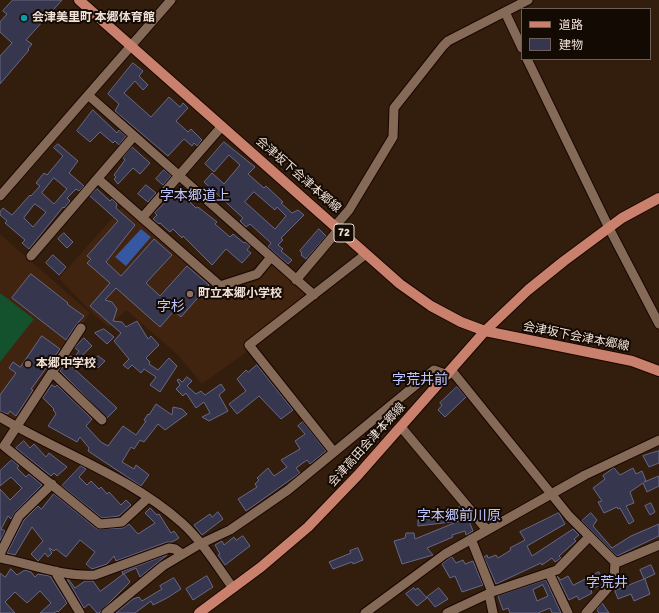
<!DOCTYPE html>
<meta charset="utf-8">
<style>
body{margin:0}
#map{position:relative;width:659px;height:613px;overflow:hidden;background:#331d0c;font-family:Signika,"Noto Sans JP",sans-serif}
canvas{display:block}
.legend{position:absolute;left:521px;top:8px;width:130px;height:52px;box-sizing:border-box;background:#140a04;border:1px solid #6c6058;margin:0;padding:5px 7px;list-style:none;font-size:12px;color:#f1e1d6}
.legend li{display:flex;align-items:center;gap:8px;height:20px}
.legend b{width:20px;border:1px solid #6c6058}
</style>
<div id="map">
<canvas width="659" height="613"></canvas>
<ul class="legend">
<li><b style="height:5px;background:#c9806c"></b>道路</li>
<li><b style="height:11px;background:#36364f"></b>建物</li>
</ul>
</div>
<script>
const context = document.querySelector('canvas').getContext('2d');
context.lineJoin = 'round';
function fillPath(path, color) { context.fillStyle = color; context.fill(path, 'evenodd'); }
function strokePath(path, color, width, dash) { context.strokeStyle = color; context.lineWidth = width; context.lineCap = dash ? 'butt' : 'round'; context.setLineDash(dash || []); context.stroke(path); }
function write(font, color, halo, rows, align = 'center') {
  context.font = font + ' Signika,"Noto Sans JP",sans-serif'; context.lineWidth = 4; context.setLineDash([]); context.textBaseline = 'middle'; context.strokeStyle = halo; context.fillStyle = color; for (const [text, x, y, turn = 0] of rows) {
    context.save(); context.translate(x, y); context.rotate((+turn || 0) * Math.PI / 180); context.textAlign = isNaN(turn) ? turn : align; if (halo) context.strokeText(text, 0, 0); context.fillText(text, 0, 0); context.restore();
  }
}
fillPath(new Path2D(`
 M124 205 222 293 259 280 273 264 307 296 244 345 248 351 202 384 177 354 126 310 109 327 95 316 59 278Z
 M0 234 90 313 17 425 0 414Z`), '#41240f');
fillPath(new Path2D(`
 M0 293 34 319 0 362Z`), '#14522d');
fillPath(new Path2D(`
 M141 229 151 237 126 266 115 257Z`), '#3657a1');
const building = new Path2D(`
 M13 0H62L26 40 32 44 28 49 29 50 0 84V56L12 43 0 32V22L7 14 3 11Z
 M133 63 143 71 139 76 148 85 143 90 135 81 124 93 151 117 169 97 180 107 183 103 188 108 176 121 188 132 191 129 202 140 197 146 194 143 192 146 184 139 168 156 115 111 119 104 108 94Z
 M93 110 117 133 119 130 126 136 119 145 115 141 113 143 100 132 90 142 77 131Z
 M224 142 255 167 248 174 264 188 266 186 283 202 281 203 292 213 298 210 304 215 281 238 283 240 278 245 283 249 281 251 292 260 288 264 268 247 271 243 250 224 246 227 240 221 243 218 204 182 212 173 224 184 240 165 229 155 214 172 205 164ZM254 192 275 210 277 207 286 216 275 229 245 202Z
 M58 144 78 161 69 173 84 186 79 191 76 189 67 198 70 201 64 208 63 207 29 249 22 243 25 240 5 223 7 221 0 215V212L3 208 12 215 30 195 31 196 40 186 36 183 44 173 47 175 63 156 54 148ZM54 178 67 189 54 204 42 193ZM35 204 46 212 33 227 24 218Z
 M132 147 150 163 140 174 133 168 118 184 114 179 116 177 114 175 125 160 123 158Z
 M164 170 171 176 163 185 156 179Z
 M146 185 156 193 148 202 138 194Z
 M180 188 186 194 184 196 196 208 198 207 217 222 215 224 230 237 233 234 244 243 245 242 250 246 247 250 251 253 242 263 226 249 212 265 183 236 182 238 173 229 170 232 160 223 159 224 153 219 157 215 155 213Z
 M97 189 110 201 112 199 117 204 116 208 135 225 106 262 121 276 154 239 172 255 146 283 160 296 187 266 209 285 181 317 174 311 160 327 116 288 105 300 112 302 117 309 113 321 122 322 126 327 137 321 148 339 151 336 159 345 146 358 150 362 149 364 158 370 169 358 177 366 160 392 150 385 156 377 144 369 141 373 132 365 128 369 123 365 129 359 114 341 121 333 90 306 110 283 87 263 91 259 87 256 118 221 90 196Z
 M319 229 326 236 306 259 301 255 302 253 300 251Z
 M64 233 73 242 67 248 58 239Z
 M53 255 66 267 59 275 46 263Z
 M31 274 68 303 67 304 84 316 76 325 66 340 12 298Z
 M104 329 114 337 107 344 95 333Z
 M42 336 60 349 31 389 33 390 16 416 10 411 8 414 0 411V395L16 373 9 368 13 362 20 367Z
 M84 338 92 346 71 366 117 408 107 418 60 371 70 356 74 358 79 351 75 348Z
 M98 356 105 361 98 368 92 362Z
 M257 365 293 410 281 419 259 396 237 414 229 404 246 391 237 379 246 370 248 372Z
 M187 377 192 381 187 386 196 394 201 391 205 395 221 384 225 390 219 395 228 411 209 421 202 417 210 413 204 402 196 408 186 393 183 396 176 389 180 385 177 380 179 379 182 382Z
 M52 385 55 387 57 385 92 419 86 426 101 442 108 446 123 426 136 435 146 421 144 420 148 414 149 415 156 404 172 415 173 407 182 409 187 414 165 430 158 424 144 442 140 440 134 449 131 447 122 462 134 469 136 465 149 475 141 486 88 451 89 448 80 437 77 442 48 426 56 414 55 412 53 410 54 409 43 398Z
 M457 387 466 397 445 417 438 410 442 405 440 403Z
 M303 422 326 451 310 464 307 460 296 468 300 473 246 511 238 499 257 487 255 484 259 480 257 478 268 468 274 476 287 467 281 460 300 449 295 441 305 434 298 426Z
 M24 441 30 448 34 444 46 457 49 453 67 467 57 476 54 473 51 476 16 448Z
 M659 451V463L649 467 643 456Z
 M12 460 19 466 17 468 26 477 29 474 42 485 15 512 11 519 8 516 1 529 5 531 0 541V489L10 500 22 488 11 477 0 486V471Z
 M81 466 86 469 79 477 87 485 91 481 99 489 101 487 107 494 109 492 121 505 126 500 131 505 119 516 102 518 62 486Z
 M614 468 620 475 633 468 636 474 642 471 646 481 644 482 659 476V486L647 492 643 483 630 492 634 503 626 506 634 521 629 524 620 508 618 509 617 507 604 513 598 502 602 501 593 488 605 479 603 476Z
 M54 494 97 529 123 528 129 524 138 534 155 523 145 513 150 508 157 515 159 514 171 533 174 531 179 538 172 542H167L116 561 114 556 107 564 92 569 86 564 95 552 80 540 66 557 56 549 54 551 49 548 52 553 48 557 45 553 38 561 31 554 43 541 32 527 15 555 7 553 24 520 38 506 41 509Z
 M651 503 655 512 650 515 645 506Z
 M460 507 466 517 467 516 473 531 466 535 465 531 452 535 453 537 427 548 433 555 402 564 394 541 405 538 406 533H414L415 539 459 521 418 526V520L427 519 426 516 439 512V514Z
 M218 512 223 519 202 535 194 525 210 514 212 517Z
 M559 513 565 524 527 546 532 556 573 529 579 535 574 539 576 541 559 556 561 558 555 562 552 558 542 565 541 563 496 584 484 557 487 555 488 558 496 555 498 558 511 550 510 548 525 540 520 532Z
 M591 513 597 520 593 526 612 548 631 536 659 524V536L617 556 582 521Z
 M243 536 250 546 225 565 218 555 220 554 215 545 222 541 224 545 234 537 236 540Z
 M358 548 363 560 353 564 352 562 333 569 329 562 351 553 350 551Z
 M167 555 140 577 136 568 123 574 122 572Z
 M452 557 456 563 463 560 465 564 473 561 483 585 462 592 455 576 450 578 442 564Z
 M651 565 655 574 644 579 640 570Z
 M11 569 17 575 25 570 31 572 35 577 38 574 50 576 67 603 58 612 57 611 54 613H40L51 603 40 591 27 603 15 592 5 602 15 613H0V573L5 577Z
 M599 572 604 583 591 590 592 593 579 600 577 596 569 600 557 576 561 580 568 576 573 585Z
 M124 574 130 582 99 613H97L89 604 84 608 67 579 69 580 75 588 85 581H93L100 591Z
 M207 576 213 587 193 600 186 589Z
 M174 578 181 589 167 598 153 605 151 601 135 613H116L133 599 139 597 142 601 162 589 160 586Z
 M645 579 650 594 634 601 631 594 618 599 615 591Z
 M546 580 561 613H552L550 608 538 613H510L508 608 503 610 498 596ZM543 585 548 596 537 601 533 590Z
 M414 588 415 590 418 588 427 598 417 606 406 594Z
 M439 588 448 599 435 607 427 597Z
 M602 603 609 613H599L597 610Z`);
fillPath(building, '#36364f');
strokePath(building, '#686986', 1);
const minor = new Path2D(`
 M505 12 522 48
 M527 59 609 228 659 324
 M88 95 314 295
 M98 179 220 286 257 274 271 257
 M0 196 171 0
 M142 218 222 126
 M336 225 349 210 393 137 394 108 443 46 448 41 528 0
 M31 256 134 136
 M296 280 339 229
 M81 328 4 446 100 524 122 522 148 498
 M452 371 569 516 616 563 659 545
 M53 373 102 420
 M0 417C60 453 129 476 182 523 202 541 217 566 233 588
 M401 427 487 530
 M334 452 249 345 366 254
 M471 539 492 592
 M0 554 19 516 52 484
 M0 558C31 564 63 577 95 575L169 548 175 549 182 554
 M56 571 57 575 80 613
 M549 573 568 613
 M489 594 493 613
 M106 613 163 566 200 544 230 530 288 490 434 370 448 375
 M365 613 445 554 585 475 659 440
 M447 613 492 592 557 570 589 537
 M586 613 614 581 615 561`);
const major = new Path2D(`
 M79 0 400 284 431 306 461 322 485 331 632 361 659 371
 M199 613 261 567 308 527 358 475 485 331 528 290 564 261 622 218 659 198`);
strokePath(minor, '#1a0600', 11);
strokePath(major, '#1a0600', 12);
strokePath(minor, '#866a58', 9);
strokePath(major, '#c9806c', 10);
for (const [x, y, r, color] of [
 [24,18,4,"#0f9aa8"],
 [190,294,4,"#8d6e63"],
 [28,364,4,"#8d6e63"]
]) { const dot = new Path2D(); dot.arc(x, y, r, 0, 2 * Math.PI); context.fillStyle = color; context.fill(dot); strokePath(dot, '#140a04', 1.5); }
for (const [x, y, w] of [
 [344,233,20]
]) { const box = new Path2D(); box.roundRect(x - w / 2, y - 9, w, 18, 3); context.fillStyle = '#140a04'; context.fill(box); strokePath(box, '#f1e1d6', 1); }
write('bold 11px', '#f1e1d6', null, [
 ["72",344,233]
]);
write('bold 12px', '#f1e1d6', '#140a04', [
 ["会津美里町 本郷体育館",32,18],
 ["町立本郷小学校",198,294],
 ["本郷中学校",36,364]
], 'left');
write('12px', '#f1e1d6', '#140a04', [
 ["会津坂下会津本郷線",298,175,41],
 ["会津坂下会津本郷線",576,337,11],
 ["会津高田会津本郷線",367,445,-48]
]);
write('14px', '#bec5fe', '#140a04', [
 ["字本郷道上",195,196],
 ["字杉",171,307],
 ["字荒井前",420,380],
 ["字本郷前川原",459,516],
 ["字荒井",607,583]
]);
</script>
